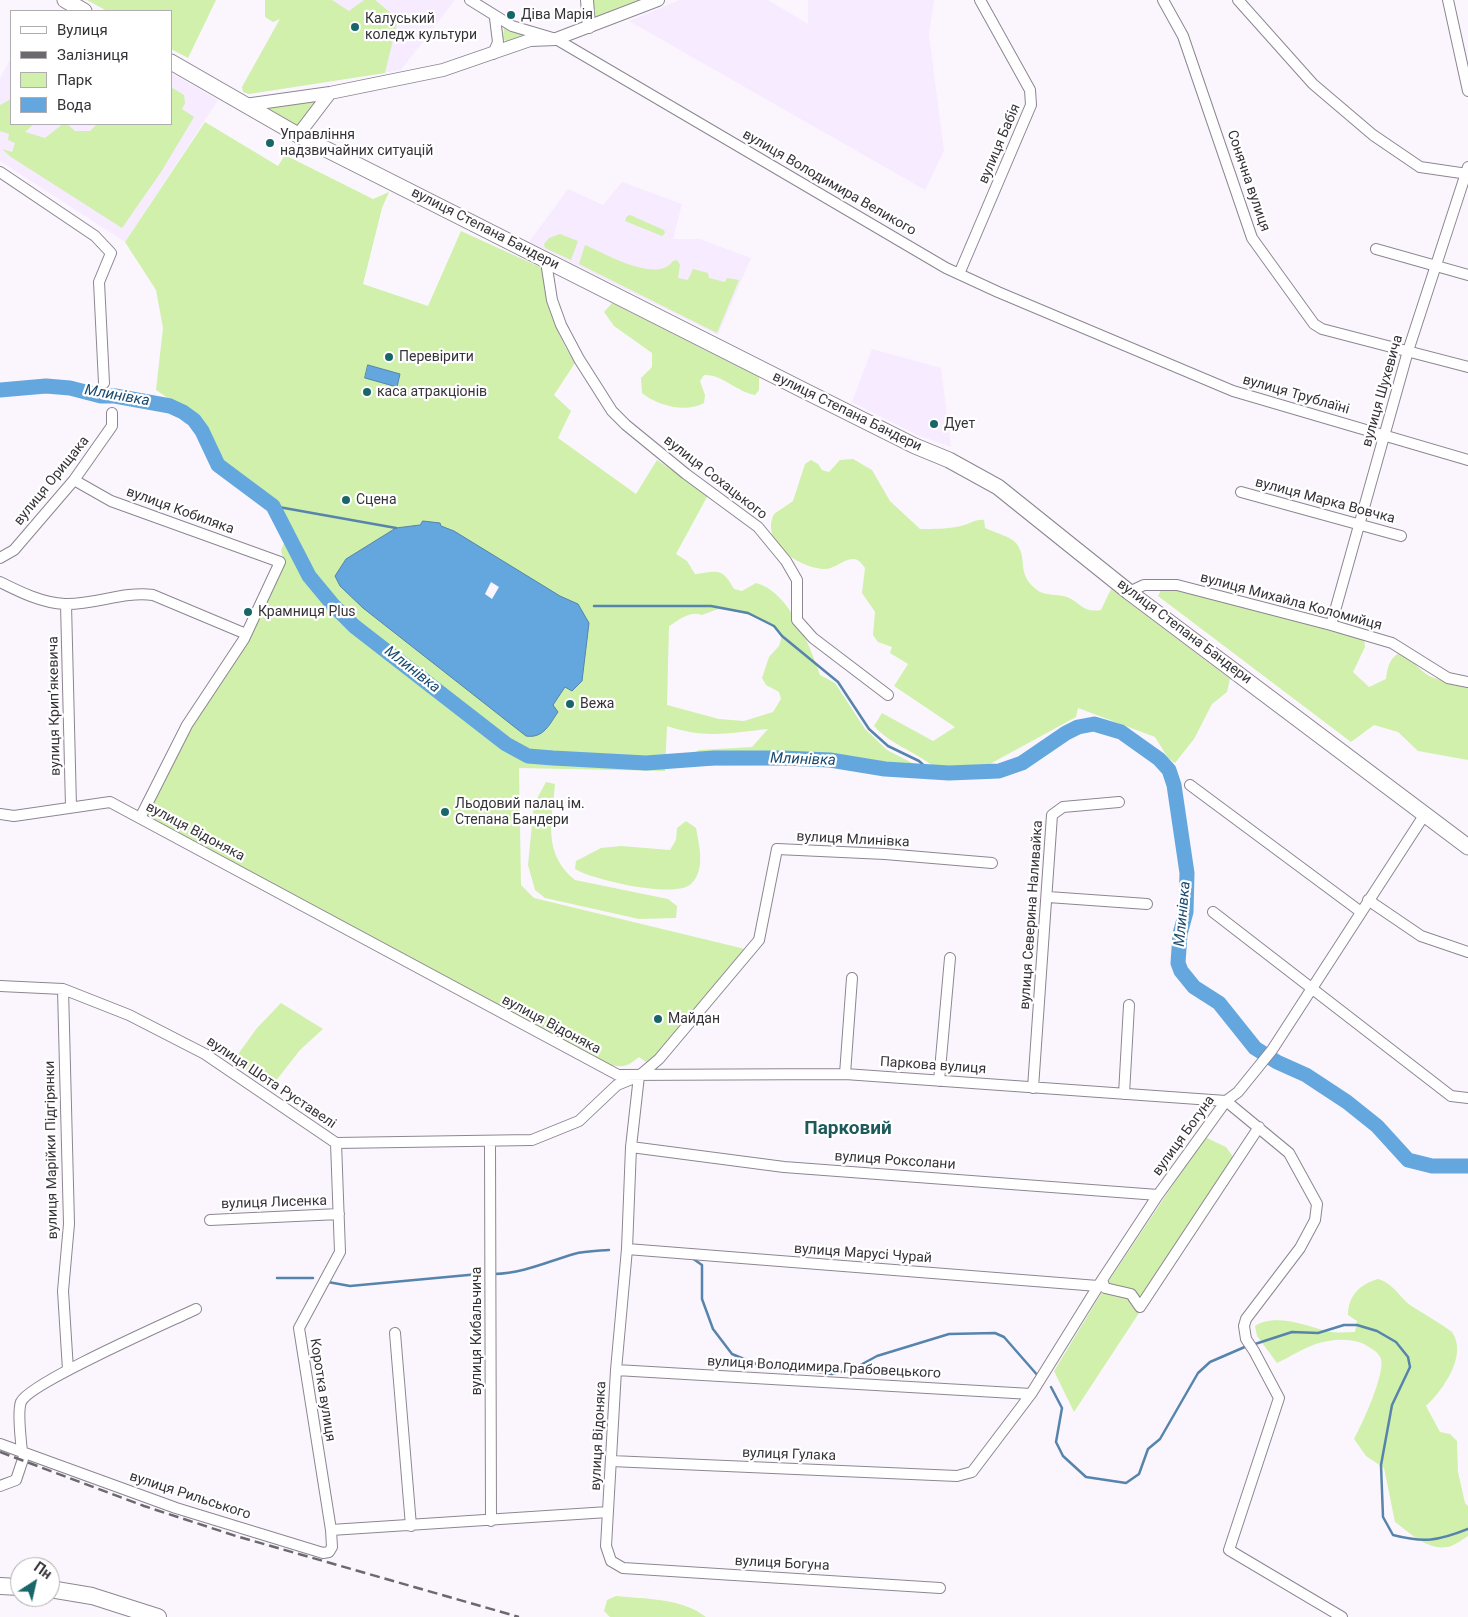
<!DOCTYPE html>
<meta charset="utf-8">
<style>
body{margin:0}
#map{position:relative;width:1468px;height:1617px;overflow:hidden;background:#fbf6fe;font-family:Roboto,sans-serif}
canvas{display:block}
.legend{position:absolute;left:10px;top:10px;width:162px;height:115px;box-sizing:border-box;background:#fff;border:1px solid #afadaf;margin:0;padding:6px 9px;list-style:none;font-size:15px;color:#363338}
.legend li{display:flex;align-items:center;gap:10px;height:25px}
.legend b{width:25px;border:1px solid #afadaf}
.north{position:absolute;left:10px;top:1557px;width:50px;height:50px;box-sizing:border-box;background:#fff;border:1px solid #afadaf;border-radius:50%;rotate:35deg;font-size:14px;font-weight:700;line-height:20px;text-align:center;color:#363338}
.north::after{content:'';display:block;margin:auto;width:18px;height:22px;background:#186668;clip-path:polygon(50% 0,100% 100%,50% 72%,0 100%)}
</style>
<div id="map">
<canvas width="1468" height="1617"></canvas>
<ul class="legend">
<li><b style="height:6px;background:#fff"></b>Вулиця</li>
<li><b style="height:6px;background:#6b686e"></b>Залізниця</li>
<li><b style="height:14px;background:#d0f0ab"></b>Парк</li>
<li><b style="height:14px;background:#63a7de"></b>Вода</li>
</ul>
<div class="north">Пн</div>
</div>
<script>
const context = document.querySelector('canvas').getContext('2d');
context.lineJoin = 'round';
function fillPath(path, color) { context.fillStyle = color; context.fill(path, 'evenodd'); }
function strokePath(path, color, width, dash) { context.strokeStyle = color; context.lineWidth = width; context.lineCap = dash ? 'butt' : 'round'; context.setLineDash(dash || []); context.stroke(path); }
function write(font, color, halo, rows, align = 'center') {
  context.font = font + ' Roboto,sans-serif'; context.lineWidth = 4.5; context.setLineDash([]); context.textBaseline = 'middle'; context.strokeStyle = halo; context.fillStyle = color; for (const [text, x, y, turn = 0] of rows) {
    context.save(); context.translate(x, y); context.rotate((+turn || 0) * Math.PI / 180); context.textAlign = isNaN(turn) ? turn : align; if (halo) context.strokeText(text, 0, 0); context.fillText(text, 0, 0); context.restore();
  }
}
fillPath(new Path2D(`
 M290 0H455L401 70 249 94 243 92 242 87Z
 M680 0H768L808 24V0H934L929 34 944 151 925 190 629 21Z
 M11 58V124H171V73L218 100 125 242 0 161V78Z
 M622 182 682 204 673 239H700L751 258 718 335 529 242 568 189 603 205Z
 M872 349 941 368 951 447 917 435 852 402Z`), '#f7ebff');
fillPath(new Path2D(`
 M87 0H216L188 58 171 49V11H107Z
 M265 0H332L349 11 364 0H375L398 19 385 73 249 94 243 92 242 87 280 19 273 22 265 17Z
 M589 0H656L589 27Z
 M504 26 524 35 507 42 503 39Z
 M171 87 184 95 185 103 182 109 194 117 161 172 122 228 11 157 2 149 12 152 15 143 8 140 9 134 0 131V105L11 99V124H34L25 132 45 138 63 124H67L75 131H90L97 124H171Z
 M319 99 298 126 269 110 270 107Z
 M205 122 278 166 285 155 373 199 389 192 382 208 363 284 428 306 461 231 542 268C547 305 555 332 575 363L554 395 571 411 558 438 636 494 657 460 708 495 676 554 687 561 695 574C718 571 722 567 734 589L742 591 756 583C789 591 810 646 820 675L835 683 865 729 887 750 920 767 883 765 838 755 829 765 691 766 692 754 699 750 752 747 768 729C730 733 704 739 667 726L665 771 519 768 521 885 534 898 745 949 649 1064 639 1057C625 1069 619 1068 602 1062L145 816 192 725 284 562 281 550 285 541 267 496 222 462 200 420 156 390 163 328 156 290 125 242ZM718 609C742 612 766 617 782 636L779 646 769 657 762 678 766 685 779 692 781 699 773 712 744 721 719 719 667 705 669 626C679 620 690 610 702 615Z
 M630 215 664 230 665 233 662 236 625 221 627 216Z
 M560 234 578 241 571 260 545 248 544 244 549 238Z
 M585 245C606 254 657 284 673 261L677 260 680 265 678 278 688 280 693 269 708 273 709 278 725 282 727 278 739 280 717 333 579 264Z
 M612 303 759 377V390L755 395C737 392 722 374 704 375L700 381 705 395 704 403C686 413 658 406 642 393L641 378 652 367V353L614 326 604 312Z
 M853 459 872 470 890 501 920 529C934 529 948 529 961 526 970 524 975 519 984 520L985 528C993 532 1010 536 1016 543 1029 559 1015 573 1037 590 1045 596 1058 594 1067 597 1081 603 1083 613 1101 610L1111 589 1230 679 1227 692 1212 704 1194 739 1175 763 1168 758 1155 737 1078 708 1076 717 988 765 934 767C915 751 891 745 874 726L882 713 933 741 955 727 894 686 908 664 890 653 892 647 878 642 873 635 875 612 862 593 865 568C862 564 859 559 853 559 843 559 834 570 823 569 798 567 760 542 774 514L793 501 805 464 811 460 818 464 822 470 829 472 840 460Z
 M1163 586 1364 637 1365 647 1353 672 1369 687 1386 679C1388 665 1390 656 1404 651 1428 681 1432 679 1468 684V760L1418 751 1398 732 1374 725 1351 742 1158 596Z
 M546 782 555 784C552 821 542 853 575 880L668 899 677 906 676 918 639 919 545 898 535 890 528 865 534 804Z
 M686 821 696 828C699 845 706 870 691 884 675 899 593 880 575 869L576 861 601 848 621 846 670 850 676 840 677 828Z
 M281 1003 323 1029 300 1050 271 1087 233 1061 257 1028Z
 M1205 1137 1226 1147 1234 1158 1140 1307 1139 1313 1074 1412 1054 1371 1110 1279Z
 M1378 1279C1395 1284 1399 1298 1413 1307 1426 1315 1440 1323 1452 1332 1468 1355 1443 1390 1426 1406L1440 1432 1450 1434 1457 1441 1458 1472 1465 1503 1468 1506V1536C1463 1539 1457 1544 1451 1546 1430 1553 1410 1533 1395 1522L1384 1468 1366 1456 1354 1439C1362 1424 1385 1375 1381 1359 1378 1351 1370 1348 1364 1344 1350 1338 1333 1339 1319 1343 1305 1347 1290 1357 1277 1363L1257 1336 1255 1326C1277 1312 1308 1327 1331 1332 1339 1333 1347 1332 1355 1332L1357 1321 1348 1315C1348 1296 1360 1284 1378 1279Z
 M616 1596C645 1599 682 1598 706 1617H610L604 1611 607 1600Z`), '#d0f0ab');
const water = new Path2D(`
 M368 365 400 374 397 387 365 378Z
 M423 521 440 523 441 526 454 531 560 596 578 604 589 623 582 681 572 691 565 687 553 705 558 712C550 723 544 739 526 736L363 608 340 586 335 576 346 559 396 528 420 525Z`);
fillPath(water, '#63a7de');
strokePath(water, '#5684ac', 1);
fillPath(new Path2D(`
 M491 582 499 587 492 599 485 594Z`), '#fbf6fe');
strokePath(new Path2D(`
 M273 506 396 528
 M594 606H711L748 613 774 626 782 636 838 682 869 729 888 746 919 761 931 772
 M692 1258 702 1265V1299L713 1329 732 1354 756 1364 832 1374 853 1369 877 1356 949 1334 995 1333 1004 1337 1039 1377
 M494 1274C524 1273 546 1262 574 1254 585 1251 597 1251 609 1250
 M277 1278H313
 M328 1282 350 1286 479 1274
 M1252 1345 1292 1332 1318 1333 1344 1325H1357L1377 1331 1396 1342 1408 1357 1410 1367 1392 1405 1381 1465 1383 1517 1393 1535C1424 1543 1438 1541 1468 1529
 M1051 1387 1062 1408 1056 1442 1063 1456 1086 1477 1126 1483 1139 1474 1148 1449 1160 1439 1198 1373 1210 1362 1247 1346`), '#5684ac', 2.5);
strokePath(new Path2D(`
 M0 390 46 386 70 388 101 396H115L170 406 183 412 194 420 202 431 218 465 273 506 309 576 333 605 354 626 506 744 528 756 553 758 646 763 714 758H783L830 760 885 769 949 773 999 771 1022 763 1066 733 1078 727 1094 724 1121 732 1159 759 1169 770 1174 785 1187 873 1186 912 1180 934 1178 963 1181 971 1194 987 1219 1003 1255 1048 1277 1062 1306 1075 1347 1102 1377 1126 1408 1160 1432 1166H1468`), '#63a7de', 15);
const minor = new Path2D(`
 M470 0 512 26 556 39 946 268 998 292 1233 391 1468 460
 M1163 0 1183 36 1252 238 1314 324 1322 329 1468 367
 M1238 0 1313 84 1373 135 1420 167 1468 174
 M1448 0 1468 91
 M493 54 498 42 495 18
 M0 172 95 236 111 253 99 282 104 383
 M1376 249 1468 275
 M550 262 547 268 552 300 561 325 579 359 612 411 626 425 686 474 758 527 786 561 797 580V620L813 638 888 695
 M959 274 1031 105 1030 90 980 0
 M74 480 111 501 280 562 244 639 187 725 140 818
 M1241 492 1401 536
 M0 558 14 550 74 480 112 426V413
 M0 582C20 592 42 603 65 604 95 605 123 591 153 595L246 634
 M1129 592 1144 585H1177L1331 625 1392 643 1448 678 1468 682
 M66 604 71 807
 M1331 625 1408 351 1468 167
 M1190 785 1361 912
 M0 814 14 816 110 802 618 1075 845 1074 1226 1101
 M1048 897 1147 904
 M1368 900 1421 936 1468 952
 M1213 912 1451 1096 1468 1098
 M0 986 63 989 129 1015 205 1054 336 1143 532 1140 579 1121 617 1085 639 1076 659 1059 759 940 777 849 885 854 992 863
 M63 989 69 1224 63 1291 68 1370
 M845 1074 852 978
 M639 1076 631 1147 627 1249 616 1370 606 1546 611 1561 623 1568 940 1588
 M939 1081 950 958
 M1033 1088 1052 815 1063 807 1119 802
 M1124 1094 1129 1005
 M1226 1101 1289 1153 1317 1204 1315 1220 1300 1248 1246 1319 1244 1326 1246 1339 1254 1351 1279 1398 1229 1550 1342 1617
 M490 1141 491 1521
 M631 1147 784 1167 1158 1195
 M210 1220 339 1214
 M627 1249 1098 1286
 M1102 1280 1105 1288 1131 1294 1140 1307 1259 1127
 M395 1333 411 1526
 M616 1370 1031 1394
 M0 1444 176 1508 323 1553 329 1552 332 1547 331 1530 299 1328 340 1252 336 1143
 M22 1452C21 1440 17 1412 21 1402 29 1383 169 1322 196 1309
 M611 1461 957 1476 972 1472 1031 1394 1102 1280 1158 1195 1226 1101 1238 1092 1272 1050 1425 814
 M0 1486 16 1480 25 1453
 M331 1530 608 1512`);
const tertiary = new Path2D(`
 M587 0 589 27
 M245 105 330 93 443 70 530 40 556 39 658 0
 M298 135 330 93`);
const secondary = new Path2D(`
 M65 0 84 11
 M171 62 298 135 799 388 915 446 949 460 998 487 1129 592 1468 847`);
const primary = new Path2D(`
 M0 1586 20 1587
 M50 1589 92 1596 158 1617`);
strokePath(minor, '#8d8692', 12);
strokePath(tertiary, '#8d8692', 14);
strokePath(secondary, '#8d8692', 17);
strokePath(primary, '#8d8692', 18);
strokePath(minor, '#fff', 10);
strokePath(tertiary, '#fff', 12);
strokePath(secondary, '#fff', 15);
strokePath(primary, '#fff', 16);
strokePath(new Path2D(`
 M0 1452 144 1506 236 1536 519 1617`), '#6b686e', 2.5, [10, 5]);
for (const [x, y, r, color] of [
 [511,15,5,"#186668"],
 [355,27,5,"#186668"],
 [270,143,5,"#186668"],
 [389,357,5,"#186668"],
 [367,392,5,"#186668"],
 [934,424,5,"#186668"],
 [346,500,5,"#186668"],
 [248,612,5,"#186668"],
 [570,704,5,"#186668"],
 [445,812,5,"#186668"],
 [658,1019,5,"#186668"]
]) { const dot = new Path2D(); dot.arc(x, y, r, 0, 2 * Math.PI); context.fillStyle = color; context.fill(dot); strokePath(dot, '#fff', 2); }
write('14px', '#363338', '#fff', [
 ["Діва Марія",521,15],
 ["Калуський",365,19],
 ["коледж культури",365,35],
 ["Управління",280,135],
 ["надзвичайних ситуацій",280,151],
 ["Перевірити",399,357],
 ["каса атракціонів",377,392],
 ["Дует",944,424],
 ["Сцена",356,500],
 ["Крамниця Plus",258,612],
 ["Вежа",580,704],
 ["Льодовий палац ім.",455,804],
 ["Степана Бандери",455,820],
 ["Майдан",668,1019]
], 'left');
write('14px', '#363338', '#fff', [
 ["вулиця Бабія",1000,144,-67],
 ["Сонячна вулиця",1248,181,71],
 ["вулиця Володимира Великого",829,183,30],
 ["вулиця Степана Бандери",485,229,27],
 ["вулиця Шухевича",1383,391,-74],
 ["вулиця Трублаїні",1296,395,16],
 ["вулиця Степана Бандери",847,412,26],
 ["вулиця Сохацького",715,478,38],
 ["вулиця Орищака",52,481,-51],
 ["вулиця Марка Вовчка",1325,501,15],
 ["вулиця Кобиляка",180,511,20],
 ["вулиця Михайла Коломийця",1291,602,15],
 ["вулиця Степана Бандери",1184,632,37],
 ["вулиця Крипʼякевича",55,706,-91],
 ["вулиця Відоняка",195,832,28],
 ["вулиця Млинівка",853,840,3],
 ["вулиця Северина Наливайка",1032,915,-86],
 ["вулиця Відоняка",551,1025,28],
 ["Паркова вулиця",933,1066,4],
 ["вулиця Шота Руставелі",271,1083,34],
 ["вулиця Богуна",1184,1136,-54],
 ["вулиця Марійки Підгірянки",52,1150,-91],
 ["вулиця Роксолани",895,1161,4],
 ["вулиця Лисенка",274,1203,-2],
 ["вулиця Марусі Чурай",863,1254,4],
 ["вулиця Кибальчича",477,1331,-90],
 ["вулиця Володимира Грабовецького",824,1368,3],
 ["Коротка вулиця",322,1390,81],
 ["вулиця Відоняка",599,1436,-87],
 ["вулиця Гулака",789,1455,2],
 ["вулиця Рильського",190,1496,18],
 ["вулиця Богуна",782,1564,3]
]);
write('italic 15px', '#194b70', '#fff', [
 ["Млинівка",117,396,10],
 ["Млинівка",412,670,38],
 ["Млинівка",803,760,2],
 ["Млинівка",1183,914,-85]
]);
write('bold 19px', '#1e5a5b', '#fff', [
 ["Парковий",848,1129]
]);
</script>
